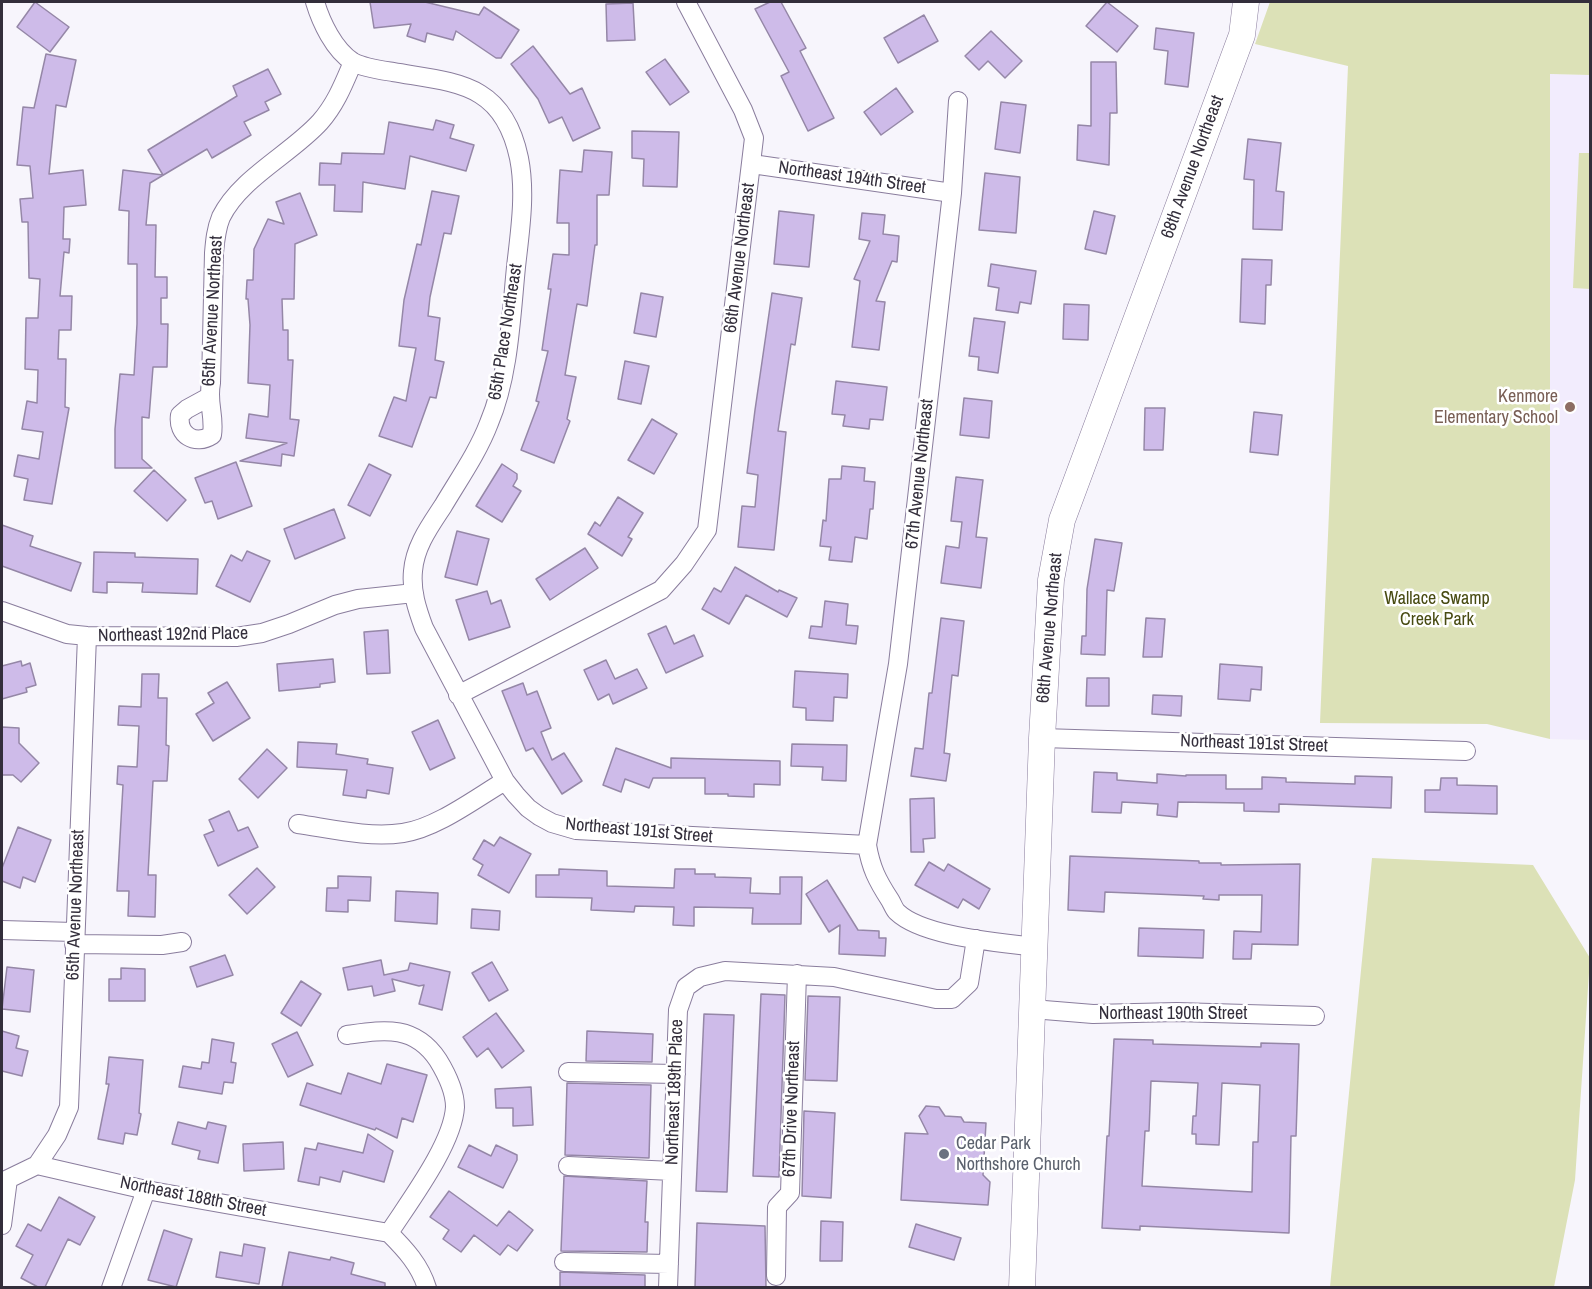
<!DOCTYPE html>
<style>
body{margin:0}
#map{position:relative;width:1592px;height:1289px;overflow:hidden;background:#f7f5fc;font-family:"Archivo Narrow",sans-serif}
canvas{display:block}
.frame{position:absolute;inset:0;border:3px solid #332e3b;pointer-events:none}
</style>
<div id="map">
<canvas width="1592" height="1289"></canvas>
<div class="frame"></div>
</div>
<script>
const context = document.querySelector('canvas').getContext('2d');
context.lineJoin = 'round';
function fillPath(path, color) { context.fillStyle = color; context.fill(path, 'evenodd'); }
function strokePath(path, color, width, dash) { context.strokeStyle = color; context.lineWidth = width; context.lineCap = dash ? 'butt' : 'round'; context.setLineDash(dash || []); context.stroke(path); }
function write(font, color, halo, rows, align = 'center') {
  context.font = font + ' "Archivo Narrow",sans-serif'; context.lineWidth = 5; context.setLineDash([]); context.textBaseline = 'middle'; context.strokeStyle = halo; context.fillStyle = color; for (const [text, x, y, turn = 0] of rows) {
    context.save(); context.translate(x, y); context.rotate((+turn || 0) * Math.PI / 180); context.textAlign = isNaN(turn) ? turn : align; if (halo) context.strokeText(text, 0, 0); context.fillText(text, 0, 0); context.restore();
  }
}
fillPath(new Path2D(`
 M1550 74 1590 75V740L1550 739Z`), '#f2ecfd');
fillPath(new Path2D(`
 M1270 2H1590V75L1550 74V739L1487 724 1320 723 1348 66 1255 44Z
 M1579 153H1590V289L1573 288Z
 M1372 858 1533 865 1590 958 1575 1180 1554 1287H1330Z`), '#dce1b7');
const building = new Path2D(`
 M35 2 69 27 50 52 17 27Z
 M370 2H425L479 15 484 7 519 30 501 58H496L456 31 453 40 427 33 425 42 407 36 411 24 374 28Z
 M770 2H781L806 48 800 51 834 118 808 131 781 76 789 72 755 9Z
 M1107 2 1138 26 1117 52 1086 26Z
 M633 3 635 40 607 41 606 4Z
 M924 15 938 41 898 63 884 38Z
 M1156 28 1194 33 1188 87 1165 84 1168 51 1154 49Z
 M991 31 1022 61 1005 78 988 61 979 70 965 56Z
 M533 46 570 94 582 88 600 128 573 141 562 117 549 123 538 99 511 64Z
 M46 54 76 60 66 107 56 105 49 174 83 170 86 205 64 207 63 239H70L69 253 64 252 60 296H72L71 330H59L58 359H66L65 407 69 408 52 504 24 500 28 479 14 476 18 455 39 459 43 432 22 429 27 401 37 403 38 370 25 369 26 318H38L40 279 29 278 28 222H22L20 199 33 198 30 166 17 165 23 107 34 108Z
 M665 59 689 92 670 105 646 72Z
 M1091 62H1116L1117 113H1110L1109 165 1077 160 1078 125 1091 126Z
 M268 69 281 94 265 102 269 110 244 122 251 135 212 158 207 149 150 183 146 225H156L155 277H167V298H161V324H168L167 367H153L149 418 142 417V459L152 468H115V429L120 374 134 375 137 324V264H128L129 211 119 210 123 170 163 175 148 150 237 96 233 86Z
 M896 88 913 112 881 135 864 112Z
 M1001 102 1026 105 1020 153 995 149Z
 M436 120 454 125 450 138 474 145 466 171 410 156 405 189 363 182 362 212 334 211 335 185H319L320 163 341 164 342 153 384 154 389 122 433 130Z
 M632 131 679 132 677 187 643 186 644 159 632 158Z
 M1248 139 1281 143 1276 191 1284 192 1282 230 1253 229 1254 180 1244 179Z
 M584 150 612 152 609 195H597V245H595L587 306 577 304 565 375 576 377 567 419 570 421 554 463 521 450 539 402 536 401 548 351 542 350 551 289H548L553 254 569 255V223H557L560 170 582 172Z
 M985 173 1020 177 1016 233 979 230Z
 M432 191 459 196 451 234 444 233 430 297 428 316 440 318 435 360 444 362 436 398 430 397 412 447 379 436 394 397 406 401 416 348 399 346 404 300 417 244 421 245Z
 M300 193 317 235 295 244 294 299H282L283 330H288V360H293L290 419 299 420 294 456 282 454 281 466 240 461 287 443 246 438 249 414 268 417 270 385 248 383 250 325 248 299H246L247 280H253L254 249 268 219 284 224 276 202Z
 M779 211 814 215 809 267 774 264Z
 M1094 211 1115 216 1106 254 1085 249Z
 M862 213 885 215 883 234 899 236 897 262 892 261 876 301 885 302 879 350 852 347 860 281 854 279 870 241 859 239Z
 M1242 259 1272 260 1271 285H1266L1265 324 1240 322Z
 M991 264 1036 271 1031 304 1020 302 1018 313 996 310 999 288 988 286Z
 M641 293 663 297 656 337 634 333Z
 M772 293 802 298 795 345 791 344 778 431 786 432 774 550 738 547 742 506 755 507 758 475 747 473 755 410Z
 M1064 304 1089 305 1088 340 1063 339Z
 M974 318 1005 322 998 373 978 370 979 357 969 356Z
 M625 361 649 366 641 404 618 399Z
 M836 381 887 387 883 420 870 419 869 429 843 426 845 415 832 414Z
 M964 398 992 401 989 438 960 435Z
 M1145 408H1165L1163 450H1144Z
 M1254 412 1282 415 1278 455 1250 452Z
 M652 419 677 434 654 474 628 460Z
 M236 462 252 506 218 519 212 501 205 503 195 478Z
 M369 464 391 475 370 516 348 505Z
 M502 464 517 474V479L513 486 521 491 502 522 476 506Z
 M842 466 865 468 864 481 875 482 873 509H870L867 539 855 537 852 562 829 560 831 547 820 546 823 520 826 521 829 479H841Z
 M154 470 186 500 167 521 134 491Z
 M956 477 983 480 976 537 987 538 981 588 941 583 946 546 959 548 962 522 951 521Z
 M618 497 643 513 628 537 632 539 622 556 588 534 595 522 600 526Z
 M334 509 345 538 295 559 284 529Z
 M2 525 33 536 30 546 81 563 71 591 2 566Z
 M457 531 489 539 477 585 445 577Z
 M1095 539 1122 543 1114 591 1107 590 1105 655 1081 654 1082 636H1086L1087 589Z
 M585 548 598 568 550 600 536 579Z
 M247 551 270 561 250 602 216 586 231 555 242 561Z
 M94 552 135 553V557L198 559 197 594 142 592 143 583 107 582V593L93 592Z
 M735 567 778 592 779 590 797 598 787 617 746 595 729 624 702 609 714 588 721 592Z
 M487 591 491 604 501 600 510 627 469 640 456 600Z
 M825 601 848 604 846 625 858 626 856 644 809 638 811 626 822 627Z
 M941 618 964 621 958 676 952 675 944 753 950 754 946 781 911 776 915 748 923 749 929 693H932Z
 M1146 618 1165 619 1162 657H1143Z
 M666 626 674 644 694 635 703 656 666 673 648 634Z
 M388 630 390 673 367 674 364 632Z
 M333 659 335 682 320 684V687L279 691 277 664Z
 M606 660 615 679 637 669 647 688 613 704 609 694 598 700 584 670Z
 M21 661 22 666 30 663 36 685 26 688 27 692 2 699V666Z
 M1220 664 1262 667 1261 690 1251 689 1250 701 1218 699Z
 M795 671 848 674 847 698 834 697 833 721 806 720V708L793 707Z
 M142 674H159L158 698H167L166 745 169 746 167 781H153L148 875H156L155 917 128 916 129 891H117L123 785 117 784 118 766 137 767 139 726 118 725 119 706 141 707Z
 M1087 678H1109V706H1086Z
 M227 682 250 718 213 741 196 714 214 703 208 693Z
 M523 683 527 695 537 691 551 728 541 732 552 760 564 753 582 781 562 794 533 748 526 751 502 691Z
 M1153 695 1182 696 1181 716 1152 714Z
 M438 720 455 758 430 770 412 732Z
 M2 727 19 728V743L39 763 21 782 13 775H2Z
 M298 742 337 744 336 754 368 759 367 764 393 768 389 794 367 790 366 798 343 795 347 770 297 767Z
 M792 744 847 745 846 781 822 780 823 767 791 766Z
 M616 748 671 768V758L780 761V785L754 784V797L728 796V794H705V778H653L649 788 625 779 621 792 603 785Z
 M267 749 287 768 258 798 239 779Z
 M1094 772 1117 773V780L1157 783V774L1186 776V775H1226V789H1262V777L1286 778V782L1355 784V776L1392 777 1391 808 1279 804V812L1244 811V803L1178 802 1177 817 1157 815 1158 804 1122 802 1121 813 1092 812Z
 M1441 778H1457V785L1497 786V814L1425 812V790H1440Z
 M934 798 935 838 923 839 924 852H911L910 799Z
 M229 811 238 831 248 827 258 847 218 866 204 835 214 831 209 820Z
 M18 827 51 840 35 882 23 877 20 888 2 881V868Z
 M500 837 531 854 509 893 478 875 483 865 473 859 484 840 494 846Z
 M1070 856 1199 861V863H1221V865L1300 864 1298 945 1252 944 1251 959H1233L1234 931 1261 932 1262 895H1219V900L1203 899 1204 896 1105 892 1104 912 1068 910Z
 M929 862 944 871 948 864 990 889 979 909 963 899 958 908 915 885Z
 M257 868 275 887 247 914 229 895Z
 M559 869 607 871V886L674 888 675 869H695V874H715V877L751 878 750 893 780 894V877H802L801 924H752L753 908 694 907V926L673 925 674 907 635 906 634 912 591 910 592 898 536 897V875H559Z
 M338 876 371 877 370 901 348 900V912L326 911 327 888H338Z
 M827 880 858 930 879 931V938H886L885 956 839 954 840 925 829 932 806 894Z
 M396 891 438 893 437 924 395 921Z
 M472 909 500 911 499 930 471 928Z
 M1139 928 1204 930 1203 958 1138 956Z
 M225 955 233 975 197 987 190 967Z
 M381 960 384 975 408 970 410 963 450 972 442 1010 419 1004 424 985 419 986 392 979 395 991 374 996 372 986 348 990 343 968Z
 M492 962 508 990 489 1001 472 973Z
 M7 967 34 970 30 1012 2 1009Z
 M121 968 145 969V1001H109V979H121Z
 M301 981 321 994 301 1026 281 1013Z
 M761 994 785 995 779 1177 753 1176Z
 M808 996 840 997 837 1081 805 1080Z
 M496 1013 524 1051 502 1068 488 1048 477 1057 463 1037Z
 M704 1014 734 1015 727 1192 696 1191Z
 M2 1031 19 1036 16 1048 28 1051 22 1076 2 1071Z
 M587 1031 653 1034 652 1062 586 1061Z
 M297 1032 313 1065 288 1077 272 1044Z
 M212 1039 234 1043 231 1062 236 1063 233 1083 224 1082 222 1094 179 1087 183 1066 201 1069 202 1062 209 1063Z
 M1114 1039 1153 1040V1044L1261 1047V1043L1299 1044 1296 1136H1291L1289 1233 1140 1226V1230L1102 1228 1107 1136H1109ZM1151 1081 1198 1083 1196 1116H1193L1192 1134H1196V1144L1219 1145 1222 1083 1260 1085 1258 1142H1253L1252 1192 1142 1186 1145 1131H1149Z
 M109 1057 143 1060 139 1113 141 1114 137 1135 125 1133 123 1144 98 1139 109 1084H106Z
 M387 1064 427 1075 413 1122 402 1118 397 1138 376 1128 375 1130 300 1105 307 1083 341 1094 348 1073 381 1084Z
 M567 1083 651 1085 649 1158 565 1155Z
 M531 1087 533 1125 513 1126V1108H496L495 1089Z
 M926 1106 939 1107 945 1116 961 1117 964 1122 986 1123 983 1175 990 1182 988 1205 901 1200 905 1133 928 1134 919 1116Z
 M804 1111 835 1113 831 1198 802 1196Z
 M178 1122 206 1129 208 1122 226 1126 218 1163 198 1159 200 1151 172 1144Z
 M368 1134 393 1151 384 1182 343 1171 340 1182 320 1177 319 1185 298 1181 305 1148 316 1150 318 1143 363 1153Z
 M283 1142 284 1169 244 1171 243 1144Z
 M469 1145 491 1156 496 1145 517 1155V1160L503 1188 458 1167Z
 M564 1176 647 1181 645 1222H648L647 1252 561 1251Z
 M449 1191 497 1226 509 1211 533 1230 517 1251 508 1245 500 1255 474 1235 461 1252 443 1239 449 1230 430 1217Z
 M59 1197 95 1217 80 1245 68 1239 45 1287H38L21 1278 33 1255 16 1246 28 1224 41 1231Z
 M821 1221 843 1222 842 1261H820Z
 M697 1223 765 1226 766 1287H695Z
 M916 1224 961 1238 954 1260 909 1247Z
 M164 1230 192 1239 176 1287 148 1280Z
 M244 1244 265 1248 259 1284 216 1277 220 1252 242 1256Z
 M289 1252 330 1260 331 1257 354 1263 351 1274 385 1283V1287H282Z
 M560 1272 645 1275V1287H560Z`);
fillPath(building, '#cebbe9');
strokePath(building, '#9587a7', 1.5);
const street = new Path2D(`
 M315 2C321 22 334 50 353 62 364 68 380 70 393 72 456 83 503 82 519 158 526 193 520 231 516 267 511 317 509 376 489 423 478 452 459 479 443 506 430 526 415 546 413 571 411 591 417 609 424 628L505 781 516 795 528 808 539 816 552 823 576 830 867 845
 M958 101 952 193 898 664 867 845C871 868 877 880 890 900 892 903 894 909 897 912 923 937 999 942 1035 947
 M752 164 952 193
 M209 397 187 409 180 415C177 435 195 446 212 435 215 415 207 403 211 383L214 253C215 241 216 229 221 217 240 178 291 154 320 122 336 104 344 83 353 62
 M2 611 67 634 87 636 236 637 262 633 289 624 335 605 358 599 414 593
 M458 695 661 590 684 564 707 530 754 138 743 110 686 2
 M1042 738 1466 751
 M298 824C332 829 369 838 403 833 437 828 476 798 505 781
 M2 930 74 932
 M74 944 162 945 182 942
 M1032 1009 1093 1014 1177 1012 1315 1016
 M347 1035C383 1030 414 1024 438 1060 446 1073 455 1090 455 1107 453 1144 409 1202 389 1233 405 1249 420 1265 427 1288
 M568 1072 676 1074
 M37 1165 57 1135 69 1107 87 636
 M568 1166 672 1171
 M2 1182 37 1165 146 1190 389 1233
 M2 1225 8 1179
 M564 1262 669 1264
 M776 1276 777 1207 790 1193 797 974
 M111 1288 146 1190
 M668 1288 678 1010 686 987 700 977 725 971 834 977 936 999H952L969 983 976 939`);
const secondary = new Path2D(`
 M1022 1288 1042 738 1051 580 1062 520 1242 35 1246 2`);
strokePath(street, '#8a7d9d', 20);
strokePath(secondary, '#8a7d9d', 27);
strokePath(street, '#fff', 18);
strokePath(secondary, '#fff', 26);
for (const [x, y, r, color] of [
 [1570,407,6,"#8d6e63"],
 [944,1154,6,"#6b7280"]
]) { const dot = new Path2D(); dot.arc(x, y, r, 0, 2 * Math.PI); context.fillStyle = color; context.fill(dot); strokePath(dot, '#fff', 2); }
write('18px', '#332e3b', '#fff', [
 ["68th Avenue Northeast",1193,167,-70],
 ["Northeast 194th Street",852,178,8],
 ["66th Avenue Northeast",740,258,-83],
 ["65th Avenue Northeast",213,311,-87],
 ["65th Place Northeast",506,332,-81],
 ["67th Avenue Northeast",920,474,-84],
 ["68th Avenue Northeast",1050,628,-85],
 ["Northeast 192nd Place",173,635,-1],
 ["Northeast 191st Street",1254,744,2],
 ["Northeast 191st Street",639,831,5],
 ["65th Avenue Northeast",76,905,-88],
 ["Northeast 190th Street",1173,1014],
 ["Northeast 189th Place",675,1092,-88],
 ["67th Drive Northeast",792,1109,-88],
 ["Northeast 188th Street",193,1197,11]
]);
write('18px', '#785e54', '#fff', [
 ["Kenmore",1558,397],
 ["Elementary School",1558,418]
], 'right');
write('18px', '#484b12', '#fff', [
 ["Wallace Swamp",1437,599],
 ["Creek Park",1437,620]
]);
write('18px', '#5b616d', '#fff', [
 ["Cedar Park",956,1144],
 ["Northshore Church",956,1165]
], 'left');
</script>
